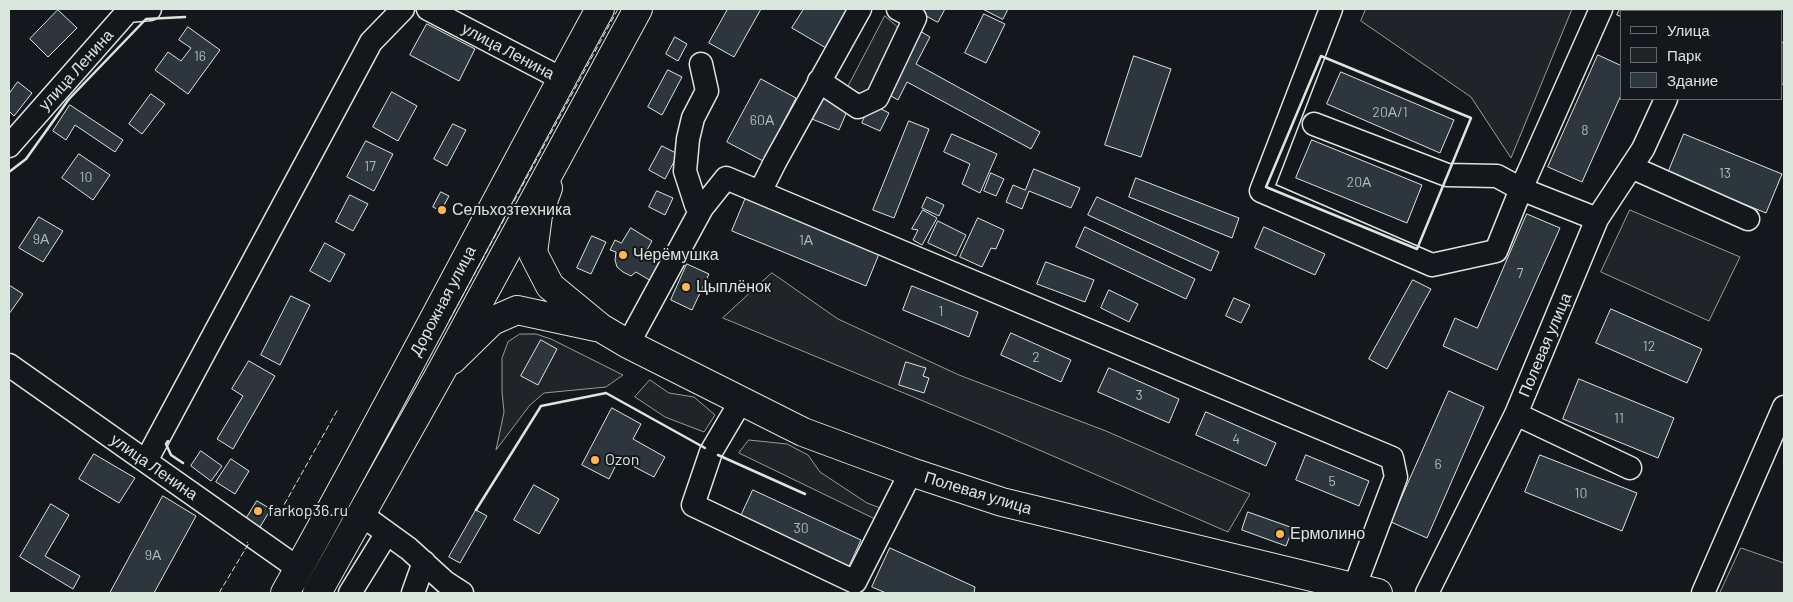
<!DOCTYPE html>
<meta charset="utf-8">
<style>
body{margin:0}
#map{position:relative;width:1793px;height:602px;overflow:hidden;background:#14181c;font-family:Barlow,sans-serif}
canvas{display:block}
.frame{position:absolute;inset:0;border:10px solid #d8e6dc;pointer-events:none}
.legend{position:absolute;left:1620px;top:10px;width:162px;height:90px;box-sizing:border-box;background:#14181c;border:1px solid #626a69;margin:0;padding:6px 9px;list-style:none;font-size:15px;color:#d8e6dc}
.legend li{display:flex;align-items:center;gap:10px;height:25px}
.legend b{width:25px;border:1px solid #626a69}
</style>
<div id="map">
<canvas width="1793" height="602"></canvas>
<div class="frame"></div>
<ul class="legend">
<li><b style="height:6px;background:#14181c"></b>Улица</li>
<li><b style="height:14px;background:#202428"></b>Парк</li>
<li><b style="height:14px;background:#2c363c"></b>Здание</li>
</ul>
</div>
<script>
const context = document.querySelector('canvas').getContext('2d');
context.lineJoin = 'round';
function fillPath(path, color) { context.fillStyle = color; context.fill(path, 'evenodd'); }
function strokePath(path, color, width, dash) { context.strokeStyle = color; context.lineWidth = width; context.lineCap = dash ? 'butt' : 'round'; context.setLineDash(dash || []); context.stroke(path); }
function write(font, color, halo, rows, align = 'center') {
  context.font = font + ' Barlow,sans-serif'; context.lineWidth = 4; context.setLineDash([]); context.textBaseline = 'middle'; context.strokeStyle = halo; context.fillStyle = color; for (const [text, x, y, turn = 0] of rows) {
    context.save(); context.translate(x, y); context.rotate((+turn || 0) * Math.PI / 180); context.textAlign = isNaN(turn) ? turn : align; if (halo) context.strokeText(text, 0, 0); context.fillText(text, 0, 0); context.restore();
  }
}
const green = new Path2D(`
 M1366 9H1572L1511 158 1471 97 1361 21Z
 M885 16 900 29 865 96 848 87Z
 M1630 210 1740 257 1709 321 1601 272Z
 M772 273 838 319 959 375 1106 431 1250 494 1228 532 993 430 723 318Z
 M520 334H536L551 339 623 375 606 387 544 393 530 405 496 450 504 412 502 392V358L508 342Z
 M650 380 669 393 694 397 715 415 704 432 665 417 635 397Z
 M749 440 787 444 808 455 820 472 867 503 891 512 875 519 739 453Z
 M1741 548 1784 563V593H1720Z`);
fillPath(green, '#202428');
strokePath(green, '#939e99', 1);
const building = new Path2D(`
 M728 9H761L734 57 709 43Z
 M804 9H849L826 48 792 28Z
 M914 9H945L938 22Z
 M983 9H1008L1003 19Z
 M1620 9H1666L1665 11H1622V17L1617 15Z
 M58 10 77 28 48 57 30 39Z
 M984 14 1005 24 986 63 965 53Z
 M427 24 475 49 459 81 410 55Z
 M188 27 220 50 188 94 155 70 168 52 181 61 191 48 179 40Z
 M920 31 930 37 916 64 1040 132 1031 149 907 82 898 100 886 93Z
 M675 37 687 44 678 61 666 54Z
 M1782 42 1784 43V85L1782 84Z
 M1598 55 1622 66V93L1582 182 1548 167Z
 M1134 56 1171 69 1141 157 1105 145Z
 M668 70 682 77 662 115 648 107Z
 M1341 72 1454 120 1440 153 1327 104Z
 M761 79 796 98 763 161 727 142Z
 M18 82 32 93 14 116 9 111V94Z
 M392 92 417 106 398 141 373 127Z
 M151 94 165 104 142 134 129 124Z
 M822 97 848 109 839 130 812 119Z
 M871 104 889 113 880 131 862 123Z
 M70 105 123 140 115 152 75 125 66 140 53 131Z
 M909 121 929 129 894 218 873 210Z
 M453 124 466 130 447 166 434 159Z
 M952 134 997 154 980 193 962 184 970 164 944 152Z
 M1684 134 1782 174 1766 213 1668 173Z
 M1312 140 1422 185 1407 223 1296 178Z
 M366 141 393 154 374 191 347 177Z
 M662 146 678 154 665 179 649 170Z
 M79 154 110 175 93 200 62 178Z
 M1034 169 1080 188 1071 208 1029 191 1022 209 1006 202 1013 185 1025 190Z
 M991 173 1004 179 996 196 984 191Z
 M1136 178 1239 218 1232 238 1129 197Z
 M657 191 673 198 665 215 649 207Z
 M441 192 449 196 441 211 433 207Z
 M350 195 368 204 353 231 336 222Z
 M747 195 881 249 866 286 732 231Z
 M927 197 944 205 939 216 922 208Z
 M1097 197 1219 252 1211 271 1088 215Z
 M923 210 937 218 922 245 913 240 918 230 912 229Z
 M1527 214 1560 228 1497 370 1443 346 1455 318 1477 328Z
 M39 217 63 231 43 262 19 248Z
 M978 218 1004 230 996 249 991 248 982 267 960 257Z
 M938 221 966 235 956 256 928 243Z
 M1085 227 1195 279 1186 299 1076 247Z
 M1264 227 1325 254 1315 275 1255 248Z
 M631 228 652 241 647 250 664 260 651 281 636 272 631 276 623 272 617 267 615 260 616 252 610 250 615 240 621 243Z
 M592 236 606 242 591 274 577 268Z
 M325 243 345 254 330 282 310 271Z
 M1046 262 1094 280 1085 302 1037 284Z
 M687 264 709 274 692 310 671 300Z
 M1413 280 1431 289 1387 369 1369 359Z
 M9 285 23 294 9 314Z
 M912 286 978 312 969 337 903 310Z
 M1109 290 1138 304 1129 322 1101 308Z
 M291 296 310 305 280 365 261 355Z
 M1234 298 1250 305 1241 323 1226 316Z
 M1611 309 1702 349 1687 383 1596 343Z
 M1011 333 1071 360 1061 382 1001 355Z
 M541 340 557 349 538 385 521 376Z
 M249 361 275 376 233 449 217 439 243 396 232 389Z
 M906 362 926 368 923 376 929 378 924 393 899 385Z
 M1109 368 1179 399 1169 423 1098 392Z
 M1579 379 1674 418 1658 458 1563 419Z
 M1449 391 1484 407 1427 538 1391 522Z
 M612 408 641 424 633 439 665 457 654 477 619 459 609 479 582 465Z
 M1206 412 1276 443 1266 466 1196 435Z
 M201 451 222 466 211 481 191 466Z
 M94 454 135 478 119 503 79 479Z
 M1306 455 1369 481 1359 506 1296 480Z
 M1540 455 1637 493 1622 531 1525 492Z
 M231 459 249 471 235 494 216 482Z
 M534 485 559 499 539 534 514 520Z
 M753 490 861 540 849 566 741 516Z
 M163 496 196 516 154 593H110Z
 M257 501 271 509 260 527 246 519Z
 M51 504 69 515 45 556 80 576 73 589 20 557Z
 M476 510 487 516 460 563 449 557Z
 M1248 512 1293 528 1286 546 1242 530Z
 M890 548 975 587 974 593H886L872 587Z`);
fillPath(building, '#2c363c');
strokePath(building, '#d8e6dc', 1);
const minor = new Path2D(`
 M428 9 562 79
 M1331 9 1261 191 1432 265 1496 251 1521 189 1601 9
 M1705 11 1706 9
 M701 64 707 91 693 118 688 139 685 171 696 205 702 208
 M819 81 858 107 877 98 915 18 898 9
 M1314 124 1447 175 1497 176 1521 189 1597 219
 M9 146 128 11 150 9
 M1631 167 1748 219
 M760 192 775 162 860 9
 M628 344 702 208 726 178 1392 458 1396 477 1354 588V593
 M9 365 299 569
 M741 401 711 452 693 505 855 582 911 472
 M1516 414 1630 468
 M146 461 371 42 403 9
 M362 515 409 549 445 582 462 593
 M350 593 387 533
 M413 593 424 562
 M1427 593 1516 414 1597 219 1643 149 1666 99
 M1703 593 1784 407`);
const major = new Path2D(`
 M548 188 538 215 533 253 550 286 601 328 628 344 803 432 911 472 1002 502 1378 593
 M452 360 492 321 517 310 596 327`);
const highway = new Path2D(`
 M285 593C393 400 494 203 600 9
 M317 593 442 370 638 9`);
strokePath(minor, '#d8e6dc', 25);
strokePath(major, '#d8e6dc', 30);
strokePath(highway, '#d8e6dc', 30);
strokePath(minor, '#14181c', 22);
strokePath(major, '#14181c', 28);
strokePath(highway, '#14181c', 28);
strokePath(new Path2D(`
 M449 321 618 9
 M280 512 338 409
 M219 593 249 543 247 542`), '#d8e6dc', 1, [6, 2.5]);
strokePath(new Path2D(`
 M1321 56 1471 118 1417 249 1266 187Z
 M9 172 26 159 69 99 146 19 185 17
 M168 441 166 444 171 455 183 463
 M718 455 805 494
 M476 510 541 406 606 393 705 448`), '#d8e6dc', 2.5);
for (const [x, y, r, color] of [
 [442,210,5,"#ffb74d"],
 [623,255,5,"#ffb74d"],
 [686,287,5,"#ffb74d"],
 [595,460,5,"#ffb74d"],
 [258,511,5,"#ffb74d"],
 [1280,534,5,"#ffb74d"]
]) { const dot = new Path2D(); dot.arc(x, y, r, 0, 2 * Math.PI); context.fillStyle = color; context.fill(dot); strokePath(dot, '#14181c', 2); }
write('14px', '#adbab4', null, [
 ["16",200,56],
 ["20А/1",1390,112],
 ["60А",762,120],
 ["8",1585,130],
 ["17",370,166],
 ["13",1725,173],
 ["10",86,177],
 ["20А",1359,182],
 ["9А",41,239],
 ["1А",806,240],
 ["7",1520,273],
 ["1",941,311],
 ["12",1649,346],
 ["2",1036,357],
 ["3",1139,395],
 ["11",1619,418],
 ["4",1236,439],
 ["6",1438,464],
 ["5",1332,481],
 ["10",1581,493],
 ["30",801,528],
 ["9А",153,555]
]);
write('16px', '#d8e6dc', '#14181c', [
 ["улица Ленина",508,51,28],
 ["улица Ленина",76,70,-48],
 ["Дорожная улица",443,301,-62],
 ["Полевая улица",1545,345,-67],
 ["улица Ленина",154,467,35],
 ["Полевая улица",978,493,17]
]);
write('16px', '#d8e6dc', '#14181c', [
 ["Сельхозтехника",452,210],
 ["Черёмушка",633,255],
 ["Цыплёнок",696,287],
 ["Ozon",605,460],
 ["farkop36.ru",268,511],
 ["Ермолино",1290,534]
], 'left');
</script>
